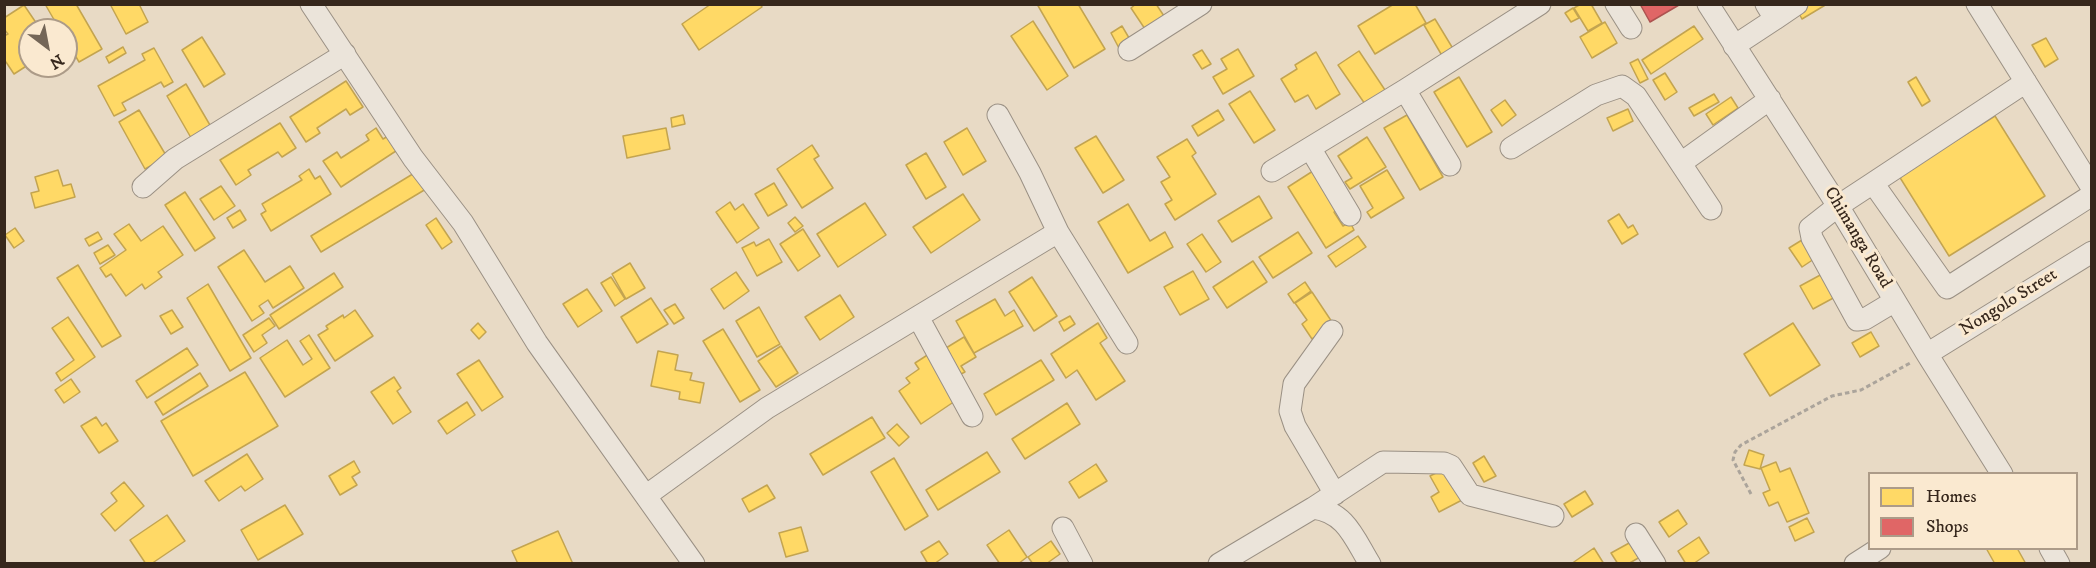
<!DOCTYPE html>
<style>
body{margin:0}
#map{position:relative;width:2096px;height:568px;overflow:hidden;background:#e8dac5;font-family:"IM FELL DW Pica",serif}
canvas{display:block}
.frame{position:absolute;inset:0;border:6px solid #36271c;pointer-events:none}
.legend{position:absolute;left:1868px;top:472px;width:210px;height:78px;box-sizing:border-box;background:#fae9d0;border:2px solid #ac9b88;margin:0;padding:8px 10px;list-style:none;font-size:18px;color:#36271c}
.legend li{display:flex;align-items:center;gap:12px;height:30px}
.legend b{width:30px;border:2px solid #ac9b88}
.north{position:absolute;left:18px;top:18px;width:60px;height:60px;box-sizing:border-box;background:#fae9d0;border:2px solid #ac9b88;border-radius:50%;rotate:148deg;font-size:16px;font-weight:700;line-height:24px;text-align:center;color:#36271c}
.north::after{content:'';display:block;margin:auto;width:21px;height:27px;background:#746657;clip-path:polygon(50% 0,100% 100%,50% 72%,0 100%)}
</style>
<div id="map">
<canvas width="2096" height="568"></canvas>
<div class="frame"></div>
<ul class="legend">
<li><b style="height:16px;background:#ffd966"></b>Homes</li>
<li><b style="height:16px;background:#e06666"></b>Shops</li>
</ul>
<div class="north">N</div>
</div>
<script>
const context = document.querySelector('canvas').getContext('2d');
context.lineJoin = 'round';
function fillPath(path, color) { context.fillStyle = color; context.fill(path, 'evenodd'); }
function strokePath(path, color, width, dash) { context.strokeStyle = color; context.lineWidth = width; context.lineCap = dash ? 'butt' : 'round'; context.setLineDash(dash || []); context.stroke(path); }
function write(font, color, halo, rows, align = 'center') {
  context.font = font + ' "IM FELL DW Pica",serif'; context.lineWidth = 6; context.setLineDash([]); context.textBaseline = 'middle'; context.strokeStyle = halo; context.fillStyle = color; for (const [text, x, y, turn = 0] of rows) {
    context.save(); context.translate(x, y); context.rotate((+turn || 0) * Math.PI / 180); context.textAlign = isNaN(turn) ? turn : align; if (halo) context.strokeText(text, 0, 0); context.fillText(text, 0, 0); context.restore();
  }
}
const homes = new Path2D(`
 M45 4H76L102 49 79 62 66 40V30H60Z
 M110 4H139L148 22 126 34Z
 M711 4H760L762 7 699 50 682 24Z
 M1037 4H1078L1105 49 1074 68Z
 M1136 4H1156L1164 16 1145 29 1131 8Z
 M1394 4H1415L1426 23 1375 54 1358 26Z
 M1581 4H1591L1602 23 1588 31 1574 8Z
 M1806 4H1827L1802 19 1797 10Z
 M24 5 41 30H30V47L20 53 28 65 14 74 6 62 4 63V36L8 34 4 29V18Z
 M1573 8 1579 18 1571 22 1565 13Z
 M1435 19 1455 52 1444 59 1424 25Z
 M1033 21 1068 76 1047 90 1011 36Z
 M1605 22 1617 43 1592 58 1580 37Z
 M1122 26 1132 43 1120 50 1111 33Z
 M1694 26 1703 39 1651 74 1642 60Z
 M202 37 225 74 204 87 182 50Z
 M2046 38 2058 59 2045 67 2032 45Z
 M123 47 126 53 109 63 106 57Z
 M154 48 173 82 164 87 161 82 122 103 126 110 114 116 98 86 145 60 142 54Z
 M1238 49 1254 76 1223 94 1213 77 1227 69 1221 59Z
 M1202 50 1211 64 1202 69 1193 55Z
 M1359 51 1385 90 1365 104 1338 65Z
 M1316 52 1340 94 1316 109 1308 95 1295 102 1281 79 1297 69 1295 65Z
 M1638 59 1648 79 1640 83 1630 63Z
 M1665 73 1677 92 1665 100 1653 80Z
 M1459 77 1492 132 1467 147 1434 92Z
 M1916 77 1930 101 1922 106 1908 82Z
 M346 81 363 107 350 115 346 109 317 128 320 133 306 142 290 117Z
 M186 84 214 132 194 143 167 96Z
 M1250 91 1275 130 1254 143 1229 104Z
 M1714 94 1719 102 1694 116 1689 108Z
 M1731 97 1738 108 1713 125 1706 114Z
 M1505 100 1516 115 1502 126 1491 110Z
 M1628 109 1633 121 1613 131 1607 118Z
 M139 110 167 157 145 169 119 122Z
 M1218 110 1224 120 1198 136 1192 126Z
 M683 115 685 124 672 127 671 118Z
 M1407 115 1443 177 1420 190 1384 128Z
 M1995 116 2045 196 1949 256 1899 176Z
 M280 123 296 148 282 157 278 152 248 170 251 175 236 185 220 160Z
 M376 128 383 139 390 135 399 149 341 187 323 161 337 152 341 158 369 140 366 135Z
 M666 128 670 149 627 158 623 136Z
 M967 128 986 161 963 175 944 142Z
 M1096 136 1124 180 1103 193 1075 148Z
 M1367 137 1386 167 1350 189 1345 182 1352 178 1338 156Z
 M1187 139 1196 153 1192 156 1216 194 1175 220 1165 204 1172 200 1161 182 1170 177 1157 157Z
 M812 145 819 156 814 159 833 188 802 208 777 169Z
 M926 153 946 187 926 199 906 165Z
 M309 169 315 179 320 176 331 194 271 231 261 214 266 211 262 204 302 180 299 176Z
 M58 170 63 186 71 184 75 197 35 208 31 193 39 191 35 177Z
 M1387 170 1404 198 1371 218 1367 212 1373 208 1360 186Z
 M1313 171 1340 208 1334 212 1343 226 1350 222 1354 230 1326 248 1288 187Z
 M416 172 426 189 321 252 311 236Z
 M774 183 787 205 768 216 755 194Z
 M221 186 235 206 214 220 200 199Z
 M185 192 215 238 195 251 165 205Z
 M963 194 980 220 931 253 913 227Z
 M1259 196 1272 218 1232 242 1218 221Z
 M730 202 735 210 743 204 759 228 737 243 716 212Z
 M865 203 886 235 838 267 817 234Z
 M1128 204 1150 241 1165 232 1173 247 1128 273 1098 222Z
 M240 210 246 220 233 228 227 218Z
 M1619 214 1628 228 1633 225 1638 234 1622 244 1608 221Z
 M795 217 803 226 795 232 788 223Z
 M436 218 452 242 442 249 426 225Z
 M129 224 141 241 163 226 183 255 158 272 162 277 145 289 142 284 126 296 111 274 106 277 100 268 126 250 114 234Z
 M15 228 24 241 14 248 5 235Z
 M803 229 820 256 798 271 780 244Z
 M98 232 102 239 89 246 85 239Z
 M1298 232 1312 253 1273 278 1259 257Z
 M1202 234 1221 262 1206 272 1187 244Z
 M1358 236 1366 247 1336 267 1328 256Z
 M769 239 782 262 757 276 742 248 754 242 756 246Z
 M1802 240 1814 259 1802 267 1789 248Z
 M108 245 115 255 100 264 94 253Z
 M244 250 265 282 290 266 304 288 273 308 268 300 259 306 264 313 252 321 218 267Z
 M1253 261 1267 282 1227 308 1213 287Z
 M630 263 645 288 626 299 612 274Z
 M78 265 121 336 102 347 57 278Z
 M1193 271 1209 299 1180 315 1164 287Z
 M736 272 749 291 724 309 711 289Z
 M334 273 343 287 279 329 270 315Z
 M1824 273 1837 296 1813 309 1800 286Z
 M611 277 625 299 615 306 601 283Z
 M1032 277 1057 316 1034 331 1009 292Z
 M1305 282 1311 291 1294 303 1288 294Z
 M208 284 251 358 230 371 187 298Z
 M587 289 602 311 578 327 563 304Z
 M1312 292 1334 325 1312 339 1302 324 1307 320 1295 303Z
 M840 295 854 317 820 340 805 317Z
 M651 298 668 324 637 343 621 317Z
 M995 299 1005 316 1014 310 1023 326 974 353 956 321Z
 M675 304 684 318 674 324 664 310Z
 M759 307 780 344 757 357 736 321Z
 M172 310 183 327 171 334 160 316Z
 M355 310 373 336 335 361 318 335 328 329 326 326 343 315 344 318Z
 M1070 316 1075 324 1064 331 1059 322Z
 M68 317 95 357 61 381 56 373 74 360 52 328Z
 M269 318 275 326 262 335 267 343 254 352 243 335Z
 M478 323 486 332 479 339 471 330Z
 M1098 323 1107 338 1100 343 1125 381 1096 400 1077 370 1066 378 1051 354Z
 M1793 323 1820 365 1770 396 1744 354Z
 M723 329 760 390 740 402 703 341Z
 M1871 332 1879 346 1860 357 1852 343Z
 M309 335 330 368 285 397 260 358 287 340 303 365 312 359 300 341Z
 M964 337 976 357 961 366 965 372 961 374 946 348Z
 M781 346 798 373 776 387 758 361Z
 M187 348 198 365 147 398 136 381Z
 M658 351 678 355 675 370 692 373 690 380 704 383 700 403 679 399 680 392 651 386Z
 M929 354 958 399 921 424 899 391 910 383 906 378 919 369 915 363Z
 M479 360 503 397 482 411 457 374Z
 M1041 360 1054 380 996 415 984 394Z
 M245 372 278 426 193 476 161 421Z
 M200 373 208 386 163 415 155 402Z
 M394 377 401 388 397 391 411 412 393 424 371 392Z
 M71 379 80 392 64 403 55 390Z
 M467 402 475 415 447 434 438 421Z
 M1067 403 1080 424 1025 459 1012 439Z
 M96 417 102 426 106 423 118 441 99 453 81 426Z
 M872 417 885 438 823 475 810 454Z
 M897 424 909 437 899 446 887 433Z
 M1749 450 1764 455 1760 469 1744 465Z
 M987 452 1000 472 938 510 926 490Z
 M247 454 263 479 245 491 241 486 219 501 205 481Z
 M1484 456 1496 476 1484 482 1473 463Z
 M894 458 928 516 905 530 871 472Z
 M354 461 360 472 352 477 357 485 340 495 329 476Z
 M1776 462 1780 472 1790 468 1809 513 1787 522 1778 502 1769 506 1763 493 1770 490 1761 468Z
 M1096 464 1107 481 1079 498 1069 482Z
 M1446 468 1464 499 1439 512 1431 497 1439 492 1430 476Z
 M124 482 144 506 115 531 101 514 117 501 111 493Z
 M767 485 775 498 749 512 742 499Z
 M1585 491 1593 504 1572 517 1564 504Z
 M285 505 303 534 258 560 241 530Z
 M1678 510 1687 524 1669 537 1659 522Z
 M167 515 185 541 151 564H146L130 540Z
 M1807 518 1814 532 1795 541 1789 527Z
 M801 527 808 551 786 557 779 533Z
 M1009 530 1027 557 1018 564H1000L987 545Z
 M558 531 573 564H518L512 551Z
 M1699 537 1709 553 1693 564H1686L1678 551Z
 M939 541 948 554 934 564H928L921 552Z
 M1051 541 1060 554 1046 564H1033L1028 557Z
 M1631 542 1640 557 1628 564H1618L1611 553Z
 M1594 548 1604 564H1571Z
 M1986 548H2017L2026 564H1995Z`);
fillPath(homes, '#ffd966');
strokePath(homes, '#c3a450', 1.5);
const shops = new Path2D(`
 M1640 4H1678L1679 5 1650 22Z`);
fillPath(shops, '#e06666');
strokePath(shops, '#ad5350', 1.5);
const minor = new Path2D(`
 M311 4 413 158 463 223 537 343 694 564
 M1616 4 1631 28
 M1708 4 1838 206 1927 354 2002 474
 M1766 4 1775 19 1797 4
 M1977 4 2092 188
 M1734 46 1775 19
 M1129 50 1201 4
 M2026 82 1873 183 1947 288 2092 195
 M1405 90 1450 165
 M998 115 1030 173 1058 232 1127 343
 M1310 148 1350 215
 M1511 148 1596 95 1622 86 1636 96 1711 209
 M1681 163 1770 99
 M1272 171 1405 90 1540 4
 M1873 183 1838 206 1810 228 1812 238 1857 320 1865 319 1895 301
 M143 187 175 159 345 54
 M918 317 972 416
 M1332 331 1294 384 1290 411 1295 426 1335 494
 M1927 354 2092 252
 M647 495 767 408 1058 232
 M1313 508 1383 462 1444 463 1451 466 1470 495 1553 516
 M1063 528 1082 564
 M1636 534 1655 564
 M2050 548 2059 564
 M1219 564 1313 508C1346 512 1354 538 1370 564
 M1855 564 1880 548`);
strokePath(minor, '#9a9084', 23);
strokePath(new Path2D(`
 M1751 494 1733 460 1735 452 1741 445 1832 396 1861 390 1912 362`), '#aba49b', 3, [4.5, 3]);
strokePath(minor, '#ebe4da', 21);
write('18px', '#36271c', '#fae9d0', [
 ["Chimanga Road",1857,238,59],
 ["Nongolo Street",2009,303,-32]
]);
</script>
